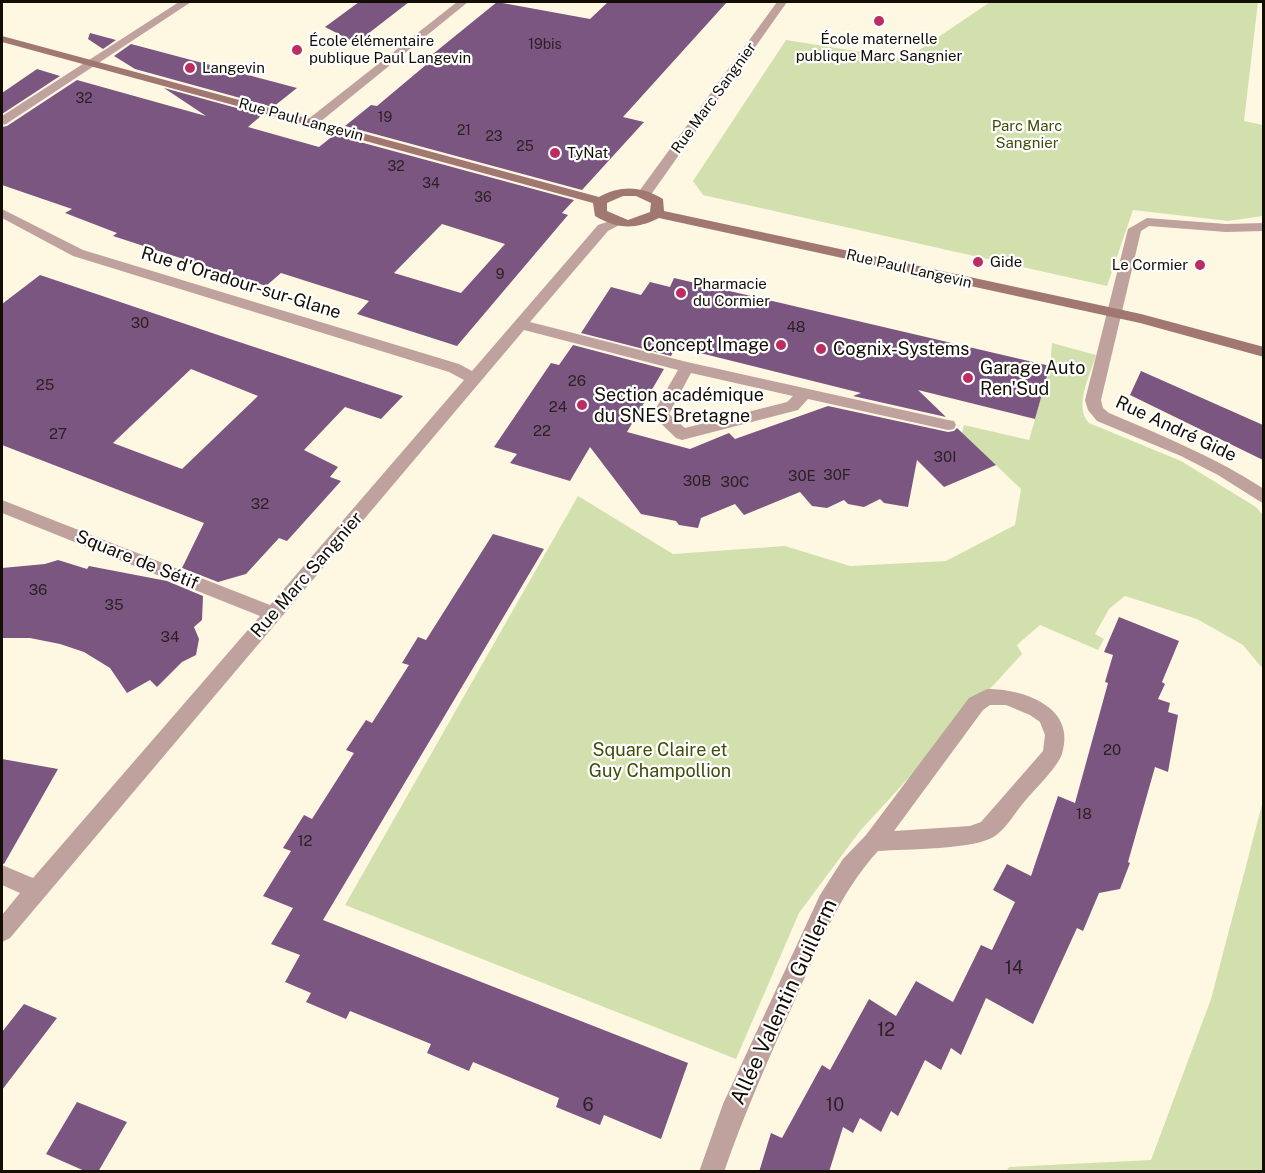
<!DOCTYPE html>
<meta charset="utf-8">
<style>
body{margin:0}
#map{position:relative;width:1265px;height:1173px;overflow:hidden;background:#fef8e3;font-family:"Public Sans",sans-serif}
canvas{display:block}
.frame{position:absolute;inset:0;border:3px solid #120e04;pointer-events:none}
</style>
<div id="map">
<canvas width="1265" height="1173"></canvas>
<div class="frame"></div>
</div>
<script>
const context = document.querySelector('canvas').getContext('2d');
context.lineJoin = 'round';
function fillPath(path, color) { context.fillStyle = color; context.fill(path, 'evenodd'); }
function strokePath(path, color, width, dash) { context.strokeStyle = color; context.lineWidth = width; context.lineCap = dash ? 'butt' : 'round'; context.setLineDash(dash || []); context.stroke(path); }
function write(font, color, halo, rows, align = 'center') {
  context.font = font + ' "Public Sans",sans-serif'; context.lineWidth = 4.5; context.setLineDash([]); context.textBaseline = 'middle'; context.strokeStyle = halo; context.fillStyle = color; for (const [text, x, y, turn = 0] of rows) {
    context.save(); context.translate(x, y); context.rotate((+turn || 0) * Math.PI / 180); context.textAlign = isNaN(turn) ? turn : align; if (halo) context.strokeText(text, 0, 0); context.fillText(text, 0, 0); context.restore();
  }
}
fillPath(new Path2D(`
 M990 2H1258L1244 121 1263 125V216L1228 221 1133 210 1107 286 703 195 693 181 786 40 906 59Z
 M1052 343 1096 355C1091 374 1073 406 1089 423L1181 461 1256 507 1263 515V669L1243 645 1197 619 1125 596 1109 609 1095 634 1104 639 1098 650 1040 625 1017 645 1022 654 860 831 799 913 736 1059 345 905 578 496 673 554 785 546 850 566 946 561 1015 525 1021 489 962 433 964 425 1029 440 1050 367Z
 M1263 801V1171H1006L1009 1167 1151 1160 1211 999Z`), '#d2e0ad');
fillPath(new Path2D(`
 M359 2H409L356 43 325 27Z
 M497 2 590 19 608 2H727L623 117 644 122 582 190 345 126 371 105 377 106 433 59 428 58Z
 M90 33 116 40 103 49 88 39Z
 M131 44 297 88 273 107 135 69 114 56Z
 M37 69 60 76 2 114V93Z
 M77 80 206 116 164 88 262 115 248 127 319 147 334 135 574 200 562 213 568 215 457 346 357 314 369 301 281 273 266 286 113 236 117 233 65 213 72 209 2 185V127L7 126ZM442 224 505 244 461 293 394 273Z
 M40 275 227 338 403 396 381 419 345 407 304 450 338 467 330 477 341 481 287 541 279 538 246 574 218 582 182 568 204 523 2 445V304ZM191 369 258 396 182 469 113 443Z
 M674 278 1050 366 1035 419 918 390 946 417 853 396 861 393 676 347 671 356 581 333 611 287 641 295 650 282 670 287Z
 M573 345 664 369 627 432 690 449 729 433 735 439 828 406 948 432 954 431 957 428 996 465 944 487 917 460 908 507 884 503 880 499 864 507 848 504 844 500 827 508 812 506 800 492 744 515 735 504 701 518 698 528 679 525 676 521 641 514 590 447 570 481 510 463 517 454 494 447 551 363 559 365Z
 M1141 371 1263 425V460L1130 395Z
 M493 534 544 549 323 920 688 1063 661 1139 604 1115 600 1125 556 1107 559 1098 473 1062 469 1071 427 1053 431 1044 350 1011 346 1019 306 1002 311 993 285 982 300 955 271 944 293 908 263 896 291 851 283 848 304 815 312 819 354 753 346 750 366 720 372 723 409 665 402 663 418 637 426 640Z
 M58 560 87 569 89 566 167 581 203 596 202 620 194 627 199 639 196 655 182 662 157 687 150 680 127 693 110 668 84 652 60 644 30 638H2V568L45 564Z
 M1119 617 1179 641 1162 682 1165 684 1158 699 1170 703 1168 712 1178 715 1168 772 1155 767 1128 862 1130 863 1120 889 1099 893 1083 931 1077 928 1033 1024 986 998 961 1055 951 1048 941 1070 925 1060 898 1116 891 1111 881 1132 860 1118 853 1133 843 1127 829 1172H759L771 1133 782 1138 822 1065 830 1070 869 999 896 1016 916 981 953 1002 981 945 992 950 1015 902 993 890 1007 864 1031 876 1058 796 1075 803 1108 683 1105 682 1113 655 1104 652Z
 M2 759 58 769 4 864 2 863Z
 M24 1004 57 1018 2 1090V1032Z
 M77 1102 127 1122 98 1172H87L46 1154Z`), '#7b5681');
fillPath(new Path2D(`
 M179 2H191L6 124 2 125V116Z
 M457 2H468L315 126H307L305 123 307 120Z
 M777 2H787L650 196H640L638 193 640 190Z
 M2 209 83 250 459 364 472 371 598 225 616 219 623 223 608 231 530 322 687 362 948 420 954 421 956 425 954 429 948 430 808 399 798 410 682 440 676 438 652 415 678 370 524 330 10 938 2 942V915L20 893 2 885V865L33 878 260 616 2 513V500L270 605 464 380 449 372 73 256 2 218ZM691 373 793 396 787 402 685 428 669 414Z
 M1147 218 1226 224 1264 223V231L1226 232 1149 226 1141 231 1101 400 1103 408 1109 413C1163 436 1215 457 1264 489V504L1218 475 1181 456 1097 421 1088 410 1085 400 1128 229Z
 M987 689C1024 689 1077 707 1062 754 1057 768 1035 789 1025 801 1016 811 1007 828 995 836 975 850 905 849 878 851 838 895 818 949 794 1002 769 1058 744 1114 724 1172H699L723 1104 820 895 843 859 866 835 969 698ZM990 705H1006L1030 715 1040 722 1045 735 1043 751 981 822 970 826 894 831 983 710Z`), '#bfa19d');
fillPath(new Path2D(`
 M2 36 599 197C621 185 641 186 663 199L664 211 1141 314 1264 347V357L1140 323 659 218C635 230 617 229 595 216L593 203 2 42ZM636 196 651 203 650 212 628 220 607 211V203L623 196Z`), '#a17771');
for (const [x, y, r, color] of [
 [879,21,6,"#bc2e61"],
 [297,50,6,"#bc2e61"],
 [190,68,6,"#bc2e61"],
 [555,153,6,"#bc2e61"],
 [978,262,6,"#bc2e61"],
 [1200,265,6,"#bc2e61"],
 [681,293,6,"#bc2e61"],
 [781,345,6,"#bc2e61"],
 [821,349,6,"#bc2e61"],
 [968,378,6,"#bc2e61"],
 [582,405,6,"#bc2e61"]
]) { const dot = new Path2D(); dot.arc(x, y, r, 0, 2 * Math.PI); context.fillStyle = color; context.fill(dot); strokePath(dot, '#fff', 2); }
write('14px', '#2c2023', null, [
 ["19bis",545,45],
 ["32",84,99],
 ["19",385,118],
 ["21",464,131],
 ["23",494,137],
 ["25",525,147],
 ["32",396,167],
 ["34",431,184],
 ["36",483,198],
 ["9",500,275]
]);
write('15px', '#120e04', '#fff', [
 ["École maternelle",879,39,"center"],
 ["publique Marc Sangnier",879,56,"center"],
 ["École élémentaire",309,41],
 ["publique Paul Langevin",309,58],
 ["Langevin",202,68],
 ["TyNat",567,153],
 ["Gide",990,262],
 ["Le Cormier",1188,265,"right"],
 ["Pharmacie",693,284],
 ["du Cormier",693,301]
], 'left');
write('15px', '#120e04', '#fff', [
 ["Rue Marc Sangnier",714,98,-54],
 ["Rue Paul Langevin",301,120,15],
 ["Rue Paul Langevin",909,269,13]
]);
write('15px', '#404d09', '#fff', [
 ["Parc Marc",1027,126],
 ["Sangnier",1027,143]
]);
write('15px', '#2c2023', null, [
 ["30",140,323],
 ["48",796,327],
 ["26",577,381],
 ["25",45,385],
 ["24",558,407],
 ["22",542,431],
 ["27",58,434],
 ["30I",945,457],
 ["30F",837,475],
 ["30E",802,476],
 ["30B",697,481],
 ["30C",735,482],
 ["32",260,504],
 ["36",38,590],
 ["35",114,605],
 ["34",170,637],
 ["20",1112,750],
 ["18",1084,814],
 ["12",305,841]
]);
write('18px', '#120e04', '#fff', [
 ["Rue d'Oradour-sur-Glane",241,283,17],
 ["Rue André Gide",1176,429,25],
 ["Square de Sétif",137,560,22],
 ["Rue Marc Sangnier",307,575,-49]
]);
write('18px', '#120e04', '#fff', [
 ["Concept Image",769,345,"right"],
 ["Cognix-Systems",833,349],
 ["Garage Auto",980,368],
 ["Ren'Sud",980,389],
 ["Section académique",594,395],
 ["du SNES Bretagne",594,416]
], 'left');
write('18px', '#404d09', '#fff', [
 ["Square Claire et",660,750],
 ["Guy Champollion",660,771]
]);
write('18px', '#2c2023', null, [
 ["14",1014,968],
 ["12",886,1030],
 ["6",588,1105],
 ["10",835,1105]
]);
write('21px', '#120e04', '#fff', [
 ["Allée Valentin Guillerm",784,1002,-65]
]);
</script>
